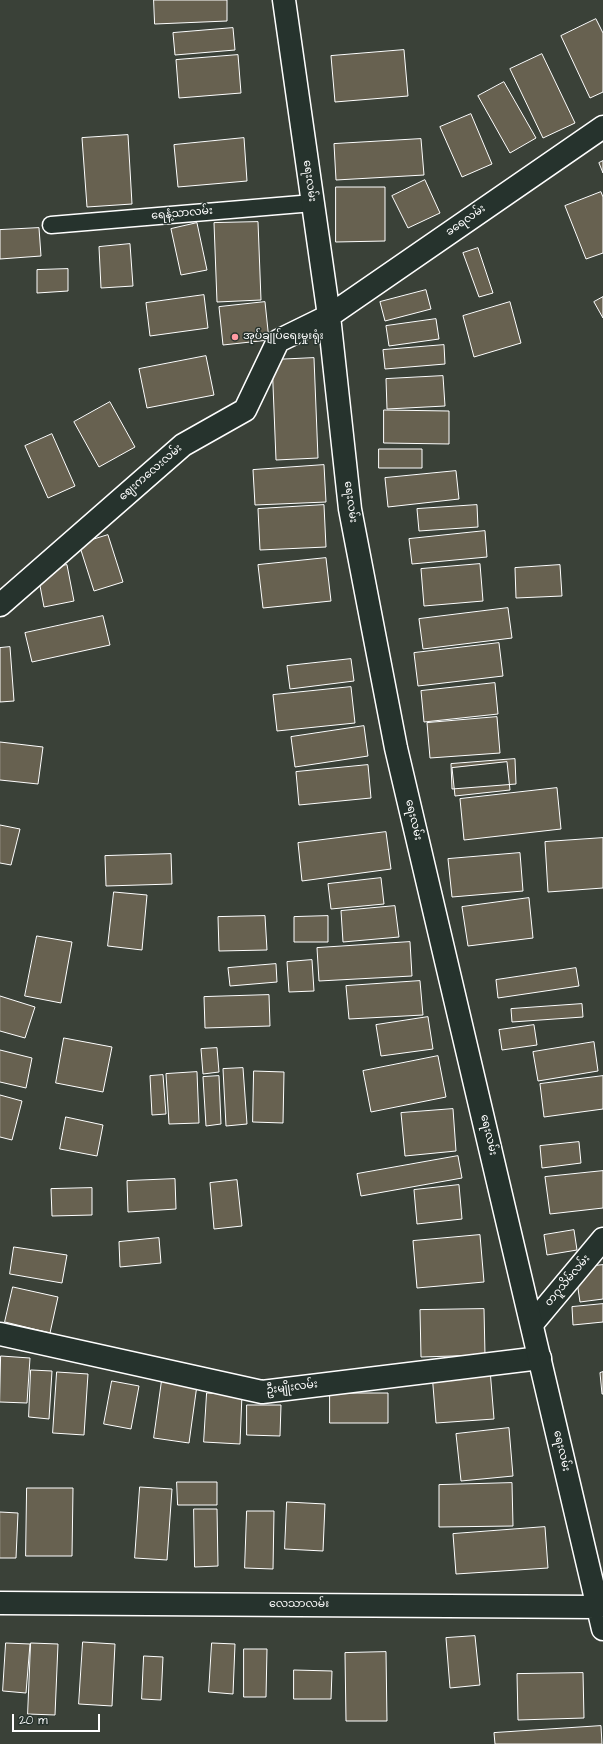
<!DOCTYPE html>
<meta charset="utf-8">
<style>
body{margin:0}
#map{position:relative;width:603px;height:1744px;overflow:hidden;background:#3a4138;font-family:"Architects Daughter",sans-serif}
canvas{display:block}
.scale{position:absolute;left:12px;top:1714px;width:88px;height:18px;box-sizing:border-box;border:2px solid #fff;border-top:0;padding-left:5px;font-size:12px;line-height:14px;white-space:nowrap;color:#fff;-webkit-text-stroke:3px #26332d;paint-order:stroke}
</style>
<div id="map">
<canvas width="603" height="1744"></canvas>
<div class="scale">20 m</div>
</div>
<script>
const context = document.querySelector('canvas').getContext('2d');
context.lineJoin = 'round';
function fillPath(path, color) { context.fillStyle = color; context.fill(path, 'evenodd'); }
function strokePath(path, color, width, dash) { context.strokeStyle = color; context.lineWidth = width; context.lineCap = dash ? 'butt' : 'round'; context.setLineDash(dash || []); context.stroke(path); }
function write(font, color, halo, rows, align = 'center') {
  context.font = font + ' "Architects Daughter","Noto Sans Myanmar",sans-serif'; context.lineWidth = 3; context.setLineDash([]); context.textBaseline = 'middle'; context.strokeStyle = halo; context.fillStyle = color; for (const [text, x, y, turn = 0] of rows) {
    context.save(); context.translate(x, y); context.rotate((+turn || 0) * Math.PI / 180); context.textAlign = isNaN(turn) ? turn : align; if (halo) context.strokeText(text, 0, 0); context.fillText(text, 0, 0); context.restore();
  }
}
const building = new Path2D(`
 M154 0H227V21L155 24Z
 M596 19 603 33V92L590 98 561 36Z
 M233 28 235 50 175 55 173 33Z
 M404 50 408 96 335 102 331 56Z
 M542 54 575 123 543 138 510 69Z
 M238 55 241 93 179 98 176 60Z
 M504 82 536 138 510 153 478 96Z
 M471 114 492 164 462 177 440 127Z
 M128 135 132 204 87 207 82 138Z
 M244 138 247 181 178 187 174 145Z
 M421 139 424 175 336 180 334 144Z
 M603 161V173L599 163Z
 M425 180 440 213 408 228 392 196Z
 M336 187H385V241L336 242Z
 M601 192 603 197V253L586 259 565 206Z
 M258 222 261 300 217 302 214 223Z
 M197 223 207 270 181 275 171 229Z
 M39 228 41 256 0 259V230Z
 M130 244 133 286 101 288 99 247Z
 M478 248 493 293 479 297 463 253Z
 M68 269V291L37 293V270Z
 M426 290 431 309 385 321 380 302Z
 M204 295 208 328 150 336 146 303Z
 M603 297V318L594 302Z
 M265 302 269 340 223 345 219 307Z
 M510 302 521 343 474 357 463 316Z
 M436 319 439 339 389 346 386 326Z
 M444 345 445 364 385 369 383 350Z
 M206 356 214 395 147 408 139 369Z
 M314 358 318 458 276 460 272 360Z
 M443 376 445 406 387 409 386 379Z
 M110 402 135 447 99 467 74 422Z
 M384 410 449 411V444L384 443Z
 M52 434 75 486 48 498 25 446Z
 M379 449H422V468H379Z
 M324 465 326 502 255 505 253 470Z
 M456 471 459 499 388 507 385 478Z
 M324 505 326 547 260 550 258 509Z
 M477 505 478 527 419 531 417 509Z
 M485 531 487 557 412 564 409 539Z
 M108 535 123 582 94 591 79 544Z
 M326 558 331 601 263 608 258 565Z
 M480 564 483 601 424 606 421 569Z
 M67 565 74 601 44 607 37 570Z
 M560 565 562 596 516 598 515 568Z
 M508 608 512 638 423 649 419 619Z
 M103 616 110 645 32 662 25 633Z
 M499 643 503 676 418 686 414 653Z
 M10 647 14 701 0 702V648Z
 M351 659 354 681 290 689 287 666Z
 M495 683 498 714 424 722 421 691Z
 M351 687 355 723 277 731 273 695Z
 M497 717 500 753 430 758 427 723Z
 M364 726 368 756 295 767 291 737Z
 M0 742 43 747 38 784 0 780Z
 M515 759 516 784 452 789 451 764Z
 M507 762 510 790 455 796 452 768Z
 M368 765 371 798 299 805 296 772Z
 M557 788 561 829 464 840 460 799Z
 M0 825 20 829 11 865 0 863Z
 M386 832 391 869 302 881 298 843Z
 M603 838V888L548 892 545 842Z
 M520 853 523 891 452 897 448 859Z
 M171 854 172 884 106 886 105 856Z
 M381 878 384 904 331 909 328 884Z
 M114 892 147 895 142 950 108 946Z
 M529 898 533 938 468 946 462 907Z
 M395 906 399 937 343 942 341 911Z
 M265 916 267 950 219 951 218 917Z
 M328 916V942H294V917Z
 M37 936 72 942 61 1003 25 996Z
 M410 942 412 976 319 981 317 948Z
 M312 960 314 991 289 992 287 962Z
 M276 964 277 982 230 986 228 968Z
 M576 968 579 986 498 998 496 980Z
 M420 981 423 1015 349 1019 346 986Z
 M269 995 270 1026 205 1028 204 997Z
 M0 996 35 1007 25 1038 0 1031Z
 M582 1004 583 1017 512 1022 511 1009Z
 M428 1017 433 1049 381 1056 376 1025Z
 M534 1025 537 1045 502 1050 499 1030Z
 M64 1038 112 1047 103 1092 56 1083Z
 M594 1042 598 1071 538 1081 533 1052Z
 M217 1048 219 1072 203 1074 201 1049Z
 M0 1050 32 1058 26 1088 0 1082Z
 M438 1056 446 1097 371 1112 363 1071Z
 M243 1068 247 1124 226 1126 223 1069Z
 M254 1071 284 1072 283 1123 253 1122Z
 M197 1072 199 1123 169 1124 166 1074Z
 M163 1075 166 1114 152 1115 150 1076Z
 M219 1076 221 1124 206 1126 203 1077Z
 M603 1076V1109L544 1117 540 1084Z
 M0 1095 22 1101 12 1140 0 1137Z
 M453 1109 456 1151 405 1156 401 1113Z
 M66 1117 103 1125 97 1156 60 1149Z
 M579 1142 581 1163 542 1168 540 1146Z
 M458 1156 462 1178 361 1196 357 1174Z
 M603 1171V1208L550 1214 545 1177Z
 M175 1179 176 1209 128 1212 127 1181Z
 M237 1180 242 1226 214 1229 210 1183Z
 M459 1185 462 1219 417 1224 414 1190Z
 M92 1188V1215L52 1216 51 1189Z
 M574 1230 577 1250 547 1255 544 1235Z
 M480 1235 484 1282 417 1288 413 1241Z
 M159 1238 161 1263 120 1267 119 1242Z
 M14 1247 67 1255 62 1283 10 1274Z
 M603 1265V1299L580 1302 575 1268Z
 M13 1287 58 1297 50 1333 5 1322Z
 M603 1304V1322L573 1325 572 1307Z
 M484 1309 485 1355 421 1357 420 1310Z
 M1 1356 30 1358 27 1403 0 1402Z
 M490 1369 494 1419 436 1423 432 1373Z
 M31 1370 52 1371 49 1419 29 1417Z
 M57 1372 88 1374 84 1435 53 1433Z
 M603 1372V1394H602L600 1373Z
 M162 1380 197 1385 189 1443 154 1438Z
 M112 1381 139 1386 131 1429 104 1424Z
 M207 1393 242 1394 240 1444 204 1442Z
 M330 1393H388V1423H330Z
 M247 1405H281L280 1436 247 1435Z
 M509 1428 513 1476 461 1481 456 1434Z
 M177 1482H217V1505H178Z
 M512 1483 513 1526 439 1527V1485Z
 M140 1487 172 1489 167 1560 135 1558Z
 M27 1488H73L72 1556H26Z
 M287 1502 325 1504 323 1551 285 1549Z
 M194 1509H217L218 1566 195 1567Z
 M247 1511H274L273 1569 245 1568Z
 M0 1512 18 1513 16 1558H0Z
 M545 1527 548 1568 456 1574 453 1534Z
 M475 1636 480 1685 450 1688 446 1638Z
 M83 1642 115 1644 112 1706 79 1704Z
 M6 1643 30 1644 26 1693 3 1691Z
 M31 1643 58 1644 55 1715 28 1714Z
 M212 1643 235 1644 233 1694 209 1692Z
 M244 1649H267L266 1697H244Z
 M386 1652 387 1721H346L345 1653Z
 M144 1656 163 1657 161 1700 142 1699Z
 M294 1670 332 1671 331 1699H294Z
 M583 1673 584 1718 518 1720 517 1674Z
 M601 1726 602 1744H495L494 1733Z`);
fillPath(building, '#676150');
strokePath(building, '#fff', 1);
const lane = new Path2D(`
 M51 225 313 203`);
const street = new Path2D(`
 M0 605 183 445 245 410 278 341 329 316
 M532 1324 603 1239
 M0 1334 262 1392 540 1358`);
const secondary = new Path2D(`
 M284 0 329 316 350 509 396 748 603 1629
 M329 316 603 127
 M0 1603 597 1607`);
strokePath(lane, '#fff', 19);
strokePath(street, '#fff', 25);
strokePath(secondary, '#fff', 25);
strokePath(lane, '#26332d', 16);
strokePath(street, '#26332d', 22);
strokePath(secondary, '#26332d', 22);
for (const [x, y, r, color] of [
 [235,337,4,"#ff9aa2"]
]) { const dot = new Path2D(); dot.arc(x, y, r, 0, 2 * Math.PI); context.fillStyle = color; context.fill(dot); strokePath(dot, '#26332d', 1.5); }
write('11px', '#fff', '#26332d', [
 ["ရေးလမ်း",309,181,82],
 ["ရေနံ့သာလမ်း",182,214,-5],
 ["ခရေလမ်း",466,221,-35],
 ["ဈေးကလေးလမ်း",151,473,-41],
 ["ရေးလမ်း",350,502,82],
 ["ရေးလမ်း",413,820,77],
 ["ရေးလမ်း",488,1135,77],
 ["တဂူသိမ်လမ်း",568,1281,-50],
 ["ဦးမျိုးလမ်း",292,1388,-7],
 ["ရေးလမ်း",561,1451,77],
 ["လေသာလမ်း",299,1605]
]);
write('11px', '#fff', '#26332d', [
 ["အုပ်ချုပ်ရေးမှုးရုံး",243,337]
], 'left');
</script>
